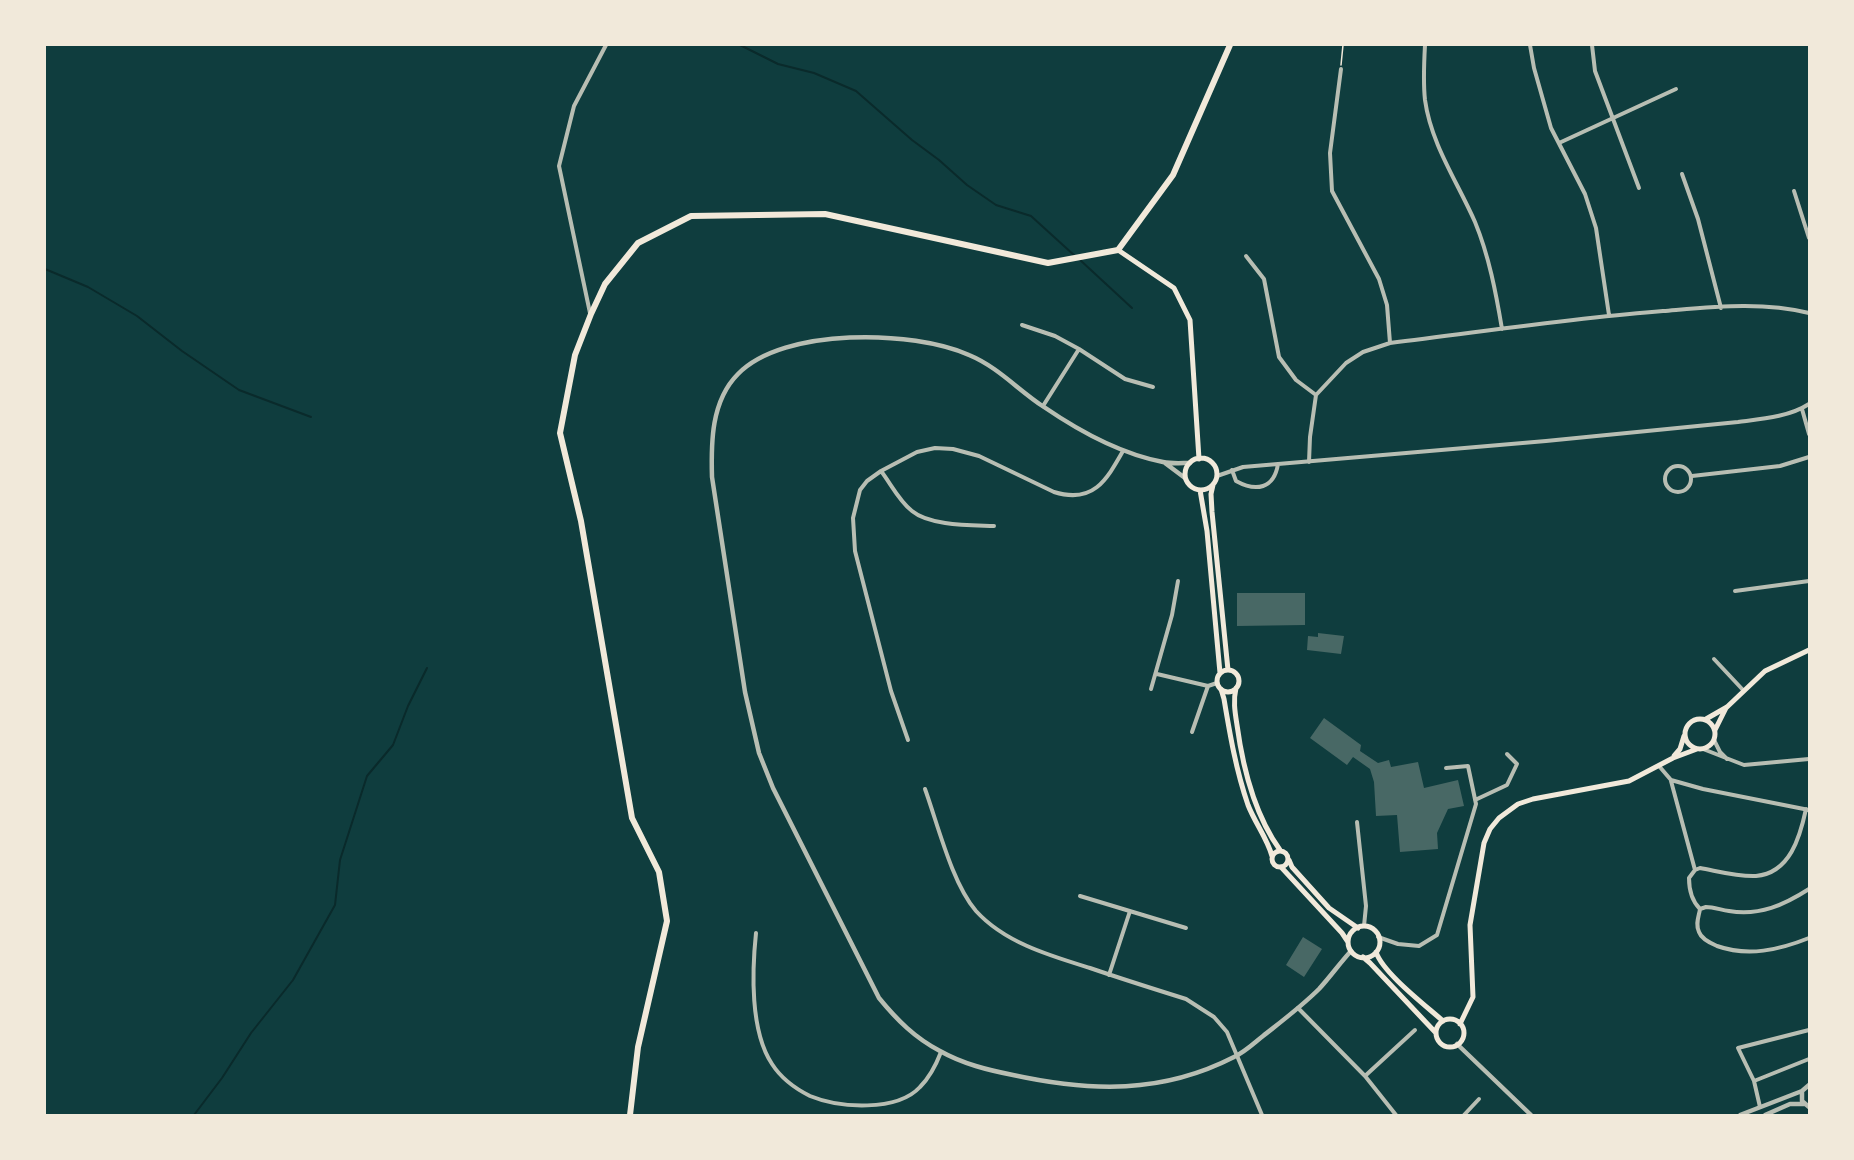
<!DOCTYPE html>
<style>
body{margin:0}
#map{position:relative;width:1854px;height:1160px;overflow:hidden;background:#0f3d3e;font-family:Ubuntu,sans-serif}
canvas{display:block}
.frame{position:absolute;inset:0;border:46px solid #f1e9da;pointer-events:none}
</style>
<div id="map">
<canvas width="1854" height="1160"></canvas>
<div class="frame"></div>
</div>
<script>
const context = document.querySelector('canvas').getContext('2d');
context.lineJoin = 'round';
function strokePath(path, color, width, dash) { context.strokeStyle = color; context.lineWidth = width; context.lineCap = dash ? 'butt' : 'round'; context.setLineDash(dash || []); context.stroke(path); }
function fillPath(path, color) { context.fillStyle = color; context.fill(path, 'evenodd'); }
strokePath(new Path2D(`
 M740 45 778 64 814 73 856 91 912 140 939 160 967 185 996 205 1031 216 1075 256
 M1079 259 1132 308
 M45 269 88 287 137 316 182 351 239 390 311 417
 M194 1115 222 1078 251 1033 293 980 335 905 340 860 367 776 393 745 408 706 427 668`), '#0a2a2b', 2);
fillPath(new Path2D(`
 M1237 593H1305V625L1237 626Z
 M1318 633 1344 636 1341 654 1307 650 1308 636 1318 637Z
 M1324 718 1361 745 1360 751 1378 763 1389 760 1391 767 1418 762 1424 788 1458 780 1464 806 1448 809 1437 833 1438 849 1400 852 1397 815 1376 816 1374 782 1370 769 1353 757 1347 765 1310 738Z
 M1303 937 1322 949 1304 977 1286 965Z`), '#486865');
strokePath(new Path2D(`
 M1341 65 1343 45`), '#f1e9da', 1.5);
strokePath(new Path2D(`
 M1425 45C1424 63 1423 82 1425 100 1431 144 1458 183 1475 222 1489 256 1496 293 1502 329
 M1530 45 1534 68 1551 128 1585 194 1596 228 1609 315
 M1592 45 1595 71 1639 188
 M1341 69 1330 153 1332 191 1379 279 1387 305 1390 343
 M1559 143 1676 89
 M1682 174 1698 219 1721 308
 M1794 191 1809 238
 M1246 256 1264 279 1279 357 1296 380 1316 395
 M590 313 559 166 574 106 606 45
 M1022 325 1055 336 1079 349 1125 379 1153 387
 M1043 406 1079 349
 M1802 409 1809 434
 M1309 462 1310 437 1316 395 1346 363 1363 352 1390 343C1481 332 1572 318 1663 311 1711 307 1762 301 1809 313
 M1665 479a13 13 0 1 1 26 0a13 13 0 1 1-26 0Z
 M1232 470 1236 481C1256 492 1274 489 1278 464
 M881 471C891 484 899 501 912 511 930 526 971 525 994 526
 M1217 476 1243 467 1546 441 1738 422C1761 419 1789 417 1809 404
 M1692 476 1780 466 1809 457
 M1735 591 1809 581
 M1714 659 1743 690
 M1157 674 1208 686 1217 683
 M1151 689 1172 615 1178 581
 M1192 732 1208 686
 M908 740 891 691 855 551 853 518 860 490 867 481 881 471 917 452 935 448 953 449 979 456 1054 492C1093 504 1106 481 1123 451
 M1714 740 1720 752 1727 759
 M1703 749 1744 765 1809 759
 M1659 766 1671 780 1703 789 1809 810
 M1671 781 1695 870
 M925 789C938 825 952 883 976 911 1005 943 1051 956 1090 968 1122 979 1154 989 1186 999L1214 1017 1227 1032 1262 1115
 M1475 800 1507 785 1517 764 1507 754
 M1357 822 1366 906 1364 926
 M1809 889C1784 905 1760 916 1729 911 1721 910 1714 907 1706 907L1700 909C1699 916 1695 924 1699 932 1701 938 1710 943 1717 946 1748 957 1779 950 1809 938
 M1080 896 1186 928
 M1700 909C1692 901 1689 890 1689 878L1695 870 1700 868C1717 871 1738 877 1756 876 1790 873 1800 837 1806 809
 M756 933C752 971 750 1031 772 1064 781 1078 796 1089 810 1096 839 1108 897 1112 920 1087 930 1077 936 1065 941 1052
 M1378 937 1398 944 1419 946 1437 935 1476 804 1468 766 1446 768
 M1109 975 1130 911
 M1298 1008 1365 1076 1396 1115
 M1365 1076 1415 1030
 M1754 1081 1809 1059
 M1760 1107 1754 1081 1738 1048 1809 1030
 M1464 1115 1479 1099`), '#b8beb3', 4);
strokePath(new Path2D(`
 M1165 463 1185 478
 M1190 463C1182 463 1172 464 1163 462 1121 454 1079 431 1044 407 1018 390 998 367 969 355 913 330 784 327 738 374 711 401 711 443 712 477L745 692 759 753 773 788 879 998C897 1020 915 1038 940 1051 963 1064 988 1070 1013 1075 1091 1092 1162 1094 1234 1057 1245 1052 1254 1043 1263 1036 1282 1021 1302 1006 1319 989 1330 977 1340 963 1351 951
 M1457 1044 1531 1115
 M1802 1091V1101L1809 1107
 M1740 1115 1802 1091 1809 1085
 M1765 1115 1790 1104H1804`), '#b8beb3', 4.5);
strokePath(new Path2D(`
 M1118 250 1174 288 1190 320 1199 459
 M1185 474a16 16 0 1 1 32 0a16 16 0 1 1-32 0Z
 M1213 485 1211 494 1212 512 1228 670
 M1200 490 1207 531 1220 673
 M1217 681a11 11 0 1 1 22 0a11 11 0 1 1-22 0Z
 M1236 688C1233 701 1235 712 1237 725 1243 769 1254 814 1280 850
 M1221 689 1224 699C1230 735 1236 770 1248 805 1255 823 1267 838 1272 856
 M1685 734a15 15 0 1 1 30 0a15 15 0 1 1-30 0Z
 M1706 719 1727 707 1765 671 1809 650
 M1715 730 1726 708
 M1674 756 1680 749 1684 736
 M1272 859a8 8 0 1 1 16 0a8 8 0 1 1-16 0Z
 M1289 860 1292 867 1329 908 1358 928
 M1281 867 1342 933 1348 942
 M1348 942a16 16 0 1 1 32 0a16 16 0 1 1-32 0Z
 M1376 952C1383 973 1425 1005 1443 1021
 M1363 957 1370 963 1436 1033
 M1436 1033a14 14 0 1 1 28 0a14 14 0 1 1-28 0Z
 M1460 1024 1473 997 1470 925 1484 843 1490 829 1499 818 1518 804 1533 799 1629 781 1673 758 1697 749`), '#f1e9da', 5);
strokePath(new Path2D(`
 M630 1115 638 1047 667 921 659 872 632 818 581 521 560 433 575 355 591 314 605 284 638 243 691 216 825 214 1048 263 1118 250 1173 175 1230 45`), '#f1e9da', 6);
</script>
